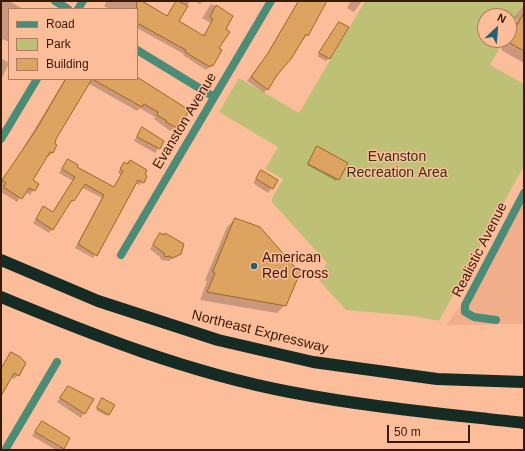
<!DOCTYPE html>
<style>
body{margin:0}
#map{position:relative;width:525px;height:451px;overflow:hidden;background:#fcbd9b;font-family:Arial,sans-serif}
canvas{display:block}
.frame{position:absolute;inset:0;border:2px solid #371a08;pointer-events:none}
.legend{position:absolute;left:8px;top:8px;width:130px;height:72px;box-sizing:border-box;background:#fcbd9b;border:1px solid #ad7c60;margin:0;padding:5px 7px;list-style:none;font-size:12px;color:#371a08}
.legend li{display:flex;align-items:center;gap:8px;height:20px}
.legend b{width:20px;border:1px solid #ad7c60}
.north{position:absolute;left:477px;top:8px;width:40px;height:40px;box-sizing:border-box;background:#fcbd9b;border:1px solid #ad7c60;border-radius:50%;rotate:26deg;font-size:11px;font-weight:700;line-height:16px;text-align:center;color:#371a08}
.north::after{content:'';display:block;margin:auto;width:14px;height:18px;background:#245e77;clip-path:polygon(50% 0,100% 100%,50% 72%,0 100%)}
.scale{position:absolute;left:387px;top:425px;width:83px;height:18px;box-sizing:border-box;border:2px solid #371a08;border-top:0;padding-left:5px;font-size:12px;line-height:14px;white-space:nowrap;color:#371a08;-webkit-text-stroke:3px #fcbd9b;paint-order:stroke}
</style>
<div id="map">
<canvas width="525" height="451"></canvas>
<div class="frame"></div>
<ul class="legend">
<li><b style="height:5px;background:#4c8b76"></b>Road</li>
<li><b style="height:11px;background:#bec075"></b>Park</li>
<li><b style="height:11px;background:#dca460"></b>Building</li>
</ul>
<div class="north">N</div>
<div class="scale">50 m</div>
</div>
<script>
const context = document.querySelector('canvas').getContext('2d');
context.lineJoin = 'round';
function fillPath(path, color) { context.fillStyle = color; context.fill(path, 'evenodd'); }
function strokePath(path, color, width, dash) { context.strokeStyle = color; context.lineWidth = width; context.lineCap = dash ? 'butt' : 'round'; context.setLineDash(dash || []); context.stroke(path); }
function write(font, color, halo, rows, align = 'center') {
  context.font = font + ' Arial,sans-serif'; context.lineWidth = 3; context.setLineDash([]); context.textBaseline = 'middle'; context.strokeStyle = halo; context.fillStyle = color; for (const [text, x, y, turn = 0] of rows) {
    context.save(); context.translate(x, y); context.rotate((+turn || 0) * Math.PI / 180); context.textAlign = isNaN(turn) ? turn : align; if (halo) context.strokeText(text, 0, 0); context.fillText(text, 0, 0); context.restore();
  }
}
fillPath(new Path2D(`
 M524 193V324L446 325 468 296Z`), '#f0ae8a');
fillPath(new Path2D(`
 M365 1H524L509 30V16H485V40H504L490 65 524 84V166L439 321 414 316 346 310 317 278 327 263 272 202V198L283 179 265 169 278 147 219 112 239 78 299 113Z`), '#bec075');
fillPath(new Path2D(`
 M1 1H9L23 9H9V42L3 39 1 43Z
 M107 1H142L167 17 178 1H190L177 22 203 36 211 23 202 18 211 4 232 16 225 30 212 65 206 70 183 55 184 54 137 28V9H109L104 6Z
 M195 1H203L200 4Z
 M298 1H326L307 35 264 93 247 81 264 59Z
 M351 1H362L354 12 347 8Z
 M524 4V63L501 50 506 40H509V35L517 20 514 18Z
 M337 26 329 58 326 61 317 56Z
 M1 58 9 63 1 80Z
 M65 79H137L180 125 172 123 179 127 176 130 173 129 170 131 154 119 155 117 140 108 137 111 88 83 55 139 52 153 48 157 46 156 32 180 38 184 30 195 25 192 17 202 1 192 3 187 1 186V182L8 173Z
 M142 128 163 142 155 153 134 141Z
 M316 149 347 163 336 181 307 165Z
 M68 160 76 167 113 188 121 175 118 173 121 166 130 161 143 182 139 185 135 183 93 258 75 248 102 198 81 187 49 233 33 223 43 208 52 213 73 181 59 173Z
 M261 172 277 181 268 193 253 183Z
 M235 219 285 305 277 313 200 300 207 281 205 280 227 227Z
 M161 234 180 253 169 261 161 260 160 257 150 249Z
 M11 354 18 375 14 379 11 377 1 393V368Z
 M68 387 92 400 81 418 57 402Z
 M101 401 109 414 107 416 96 410Z
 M42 422 63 448 61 450H56L32 436Z`), '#0003');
const building = new Path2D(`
 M137 1H142L167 16 176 1H178L188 6 179 21 204 36 213 19 210 17 216 5 233 16 226 29 230 32 219 48 222 50 213 66 211 65 210 67 185 52 186 50 137 23Z
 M299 1H327L308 36 306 34 291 59 277 75 268 90 251 77 268 53Z
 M524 13V51L508 42Z
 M339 22 349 27 330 59 319 53Z
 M137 77 189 110 181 127 177 125 175 127 166 122 167 121 157 115 158 112 144 104 142 107 92 79H137Z
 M66 79H92L56 139 55 144 57 145 53 153 50 152 33 180 39 184 35 191 29 188 22 199 3 187 6 183 2 180 36 130Z
 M142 127 164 141 160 149 137 137Z
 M317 146 348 163 339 180 308 164Z
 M68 159 78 165 77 167 114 187 123 171 120 169 124 162 128 164 130 160 147 170 145 174 147 176 144 183 138 180 97 256 78 244 104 195 85 184 74 201 72 200 53 230 36 219 43 206 53 212 75 177 62 169Z
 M261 170 278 180 273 189 256 179Z
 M235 218 260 227 300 273 286 306 207 292 215 273 213 272Z
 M160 233 164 235 165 233 184 244 181 254 173 258 169 256 165 257 164 253 153 245Z
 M11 352 20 357 26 363 19 376 14 373 1 396V369Z
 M68 386 94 399 85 414 60 398Z
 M102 398 115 405 109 415 97 408Z
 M42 421 70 438 64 449 35 432Z`);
fillPath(building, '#dca460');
strokePath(building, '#9c671f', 1);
strokePath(new Path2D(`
 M55 1 68 9
 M78 9 83 1
 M137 50 214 97
 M1 139 37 79
 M121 255 271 1
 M496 320 474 317 465 312V305L524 193
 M5 450 57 362`), '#4c8b76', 8);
strokePath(new Path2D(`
 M1 260 98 301 218 340 313 362 437 379 524 382
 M1 297C95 336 190 373 290 392 367 407 446 414 524 423`), '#152b23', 12);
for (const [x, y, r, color] of [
 [254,266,4,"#245e77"]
]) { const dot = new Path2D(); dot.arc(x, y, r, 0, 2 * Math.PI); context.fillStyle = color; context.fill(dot); strokePath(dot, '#fcbd9b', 1.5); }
write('14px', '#371a08', '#fcbd9b', [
 ["Evanston Avenue",185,121,-59],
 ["Realistic Avenue",480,250,-63],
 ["Northeast Expressway",260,332,14]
]);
write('14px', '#373715', '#fcbd9b', [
 ["Evanston",397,157],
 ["Recreation Area",397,173]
]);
write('14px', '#371a08', '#fcbd9b', [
 ["American",262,258],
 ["Red Cross",262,274]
], 'left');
</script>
